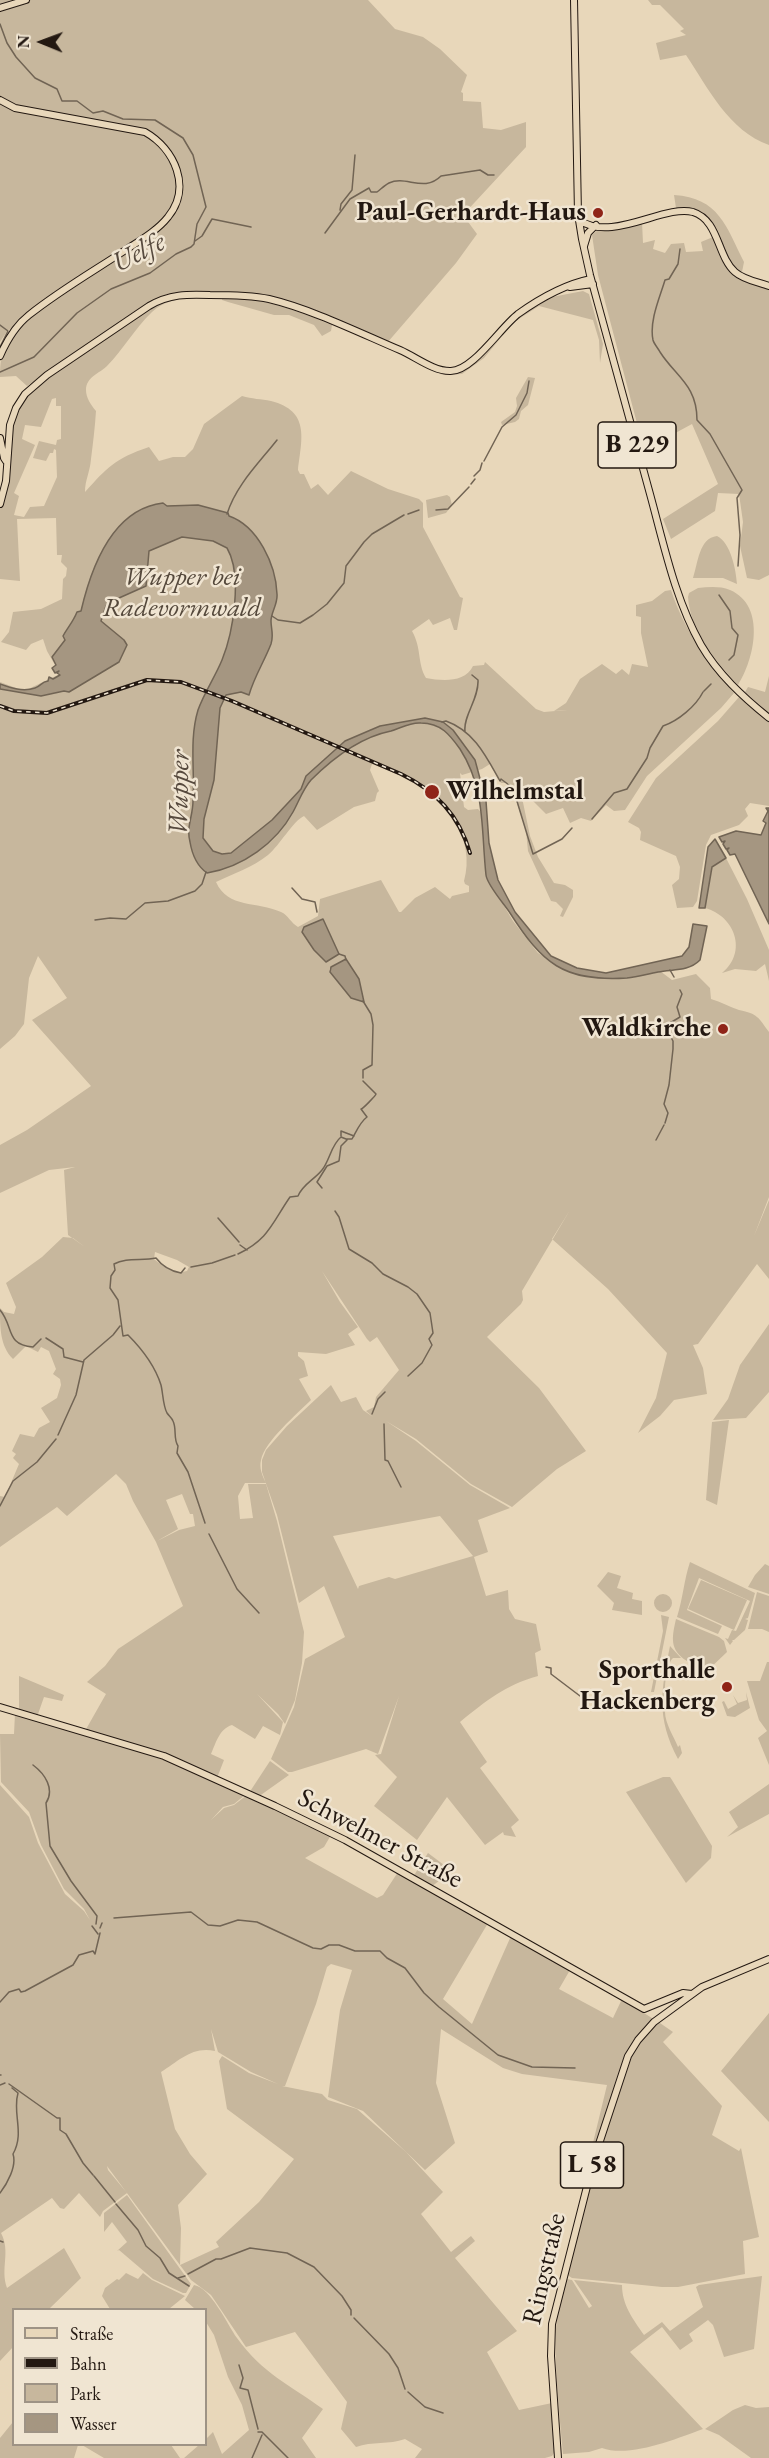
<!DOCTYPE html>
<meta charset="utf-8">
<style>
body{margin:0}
#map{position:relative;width:769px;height:2458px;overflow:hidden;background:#e8d7ba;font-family:"EB Garamond",serif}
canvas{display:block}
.legend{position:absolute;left:12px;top:2308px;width:195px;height:138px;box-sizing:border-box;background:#f0e5d2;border:2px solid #9e9385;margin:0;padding:8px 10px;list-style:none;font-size:18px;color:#231811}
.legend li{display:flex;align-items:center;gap:12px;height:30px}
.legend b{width:30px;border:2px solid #9e9385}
.north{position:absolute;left:12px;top:12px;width:60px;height:60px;-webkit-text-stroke:4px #f0e5d2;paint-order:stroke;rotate:271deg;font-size:16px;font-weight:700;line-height:24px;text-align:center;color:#231811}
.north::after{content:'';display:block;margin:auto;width:21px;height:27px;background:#231811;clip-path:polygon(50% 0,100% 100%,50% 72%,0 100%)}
</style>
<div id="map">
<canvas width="769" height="2458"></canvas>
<ul class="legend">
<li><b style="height:8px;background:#e8d7ba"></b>Straße</li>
<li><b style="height:8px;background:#231811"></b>Bahn</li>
<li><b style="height:16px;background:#c7b79d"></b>Park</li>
<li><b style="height:16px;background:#a59681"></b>Wasser</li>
</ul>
<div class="north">N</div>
</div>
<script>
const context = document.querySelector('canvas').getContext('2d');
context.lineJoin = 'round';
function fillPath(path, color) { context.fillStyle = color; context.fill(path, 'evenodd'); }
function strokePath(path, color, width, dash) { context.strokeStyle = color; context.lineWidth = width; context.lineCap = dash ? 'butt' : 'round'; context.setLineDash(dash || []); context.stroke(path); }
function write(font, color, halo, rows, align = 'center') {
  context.font = font + ' "EB Garamond",serif'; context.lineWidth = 5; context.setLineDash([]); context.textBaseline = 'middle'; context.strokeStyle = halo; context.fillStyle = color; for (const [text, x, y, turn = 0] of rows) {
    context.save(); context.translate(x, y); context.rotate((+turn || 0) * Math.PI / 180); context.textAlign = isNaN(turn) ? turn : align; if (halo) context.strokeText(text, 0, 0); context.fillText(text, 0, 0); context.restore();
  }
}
fillPath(new Path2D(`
 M0 0H368L395 29 423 37 440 49 467 75 461 92 463 93V101L481 102 483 128 501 130 526 122V147L463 215 477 234 456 263 387 343 277 299 247 294 180 292 167 294 145 305 27 386 16 376 0 377C0 348 7 336 28 316L163 223C185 200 183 172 165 148 170 162 179 173 176 191 175 201 169 212 162 219 119 262 55 283 14 329L8 330 0 342V102L6 104 0 100Z
 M648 0H769V145C729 131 708 88 686 55L660 60 656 43 686 35 680 31 684 29 660 5H652Z
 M674 195C719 198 726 226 744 262L742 272C710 255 728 202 676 208Z
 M642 222 643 243 655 240 653 249 665 253 671 244 684 243 686 252 703 251 701 242 713 237 733 271 769 287V575L759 580 747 578 740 546 743 522 739 494 718 493 715 511 671 539 663 519 718 484 692 424 644 450 598 275 592 235 599 229Z
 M583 291 589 294 603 344 600 363 599 340 593 320 539 306 514 322 484 358 462 374 443 375 419 363C438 370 454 377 472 365L522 313 552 297Z
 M195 295C180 299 163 301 152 312 135 328 123 350 107 366 100 373 86 377 86 390 86 398 91 405 96 411 95 427 93 443 91 459 90 472 85 480 85 492 108 467 114 459 149 447L159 461 173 457H185L193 449 204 424 242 396C252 399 261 399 271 401 310 411 302 438 298 470L300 474H304L311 489 318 484 328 495 351 471 388 489 419 499 423 503V527L460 597 463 598 457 630H454L450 618 433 625 429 619 412 631C422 649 417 663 426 678 442 681 465 683 473 666L484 665 485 662 536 709 544 712 567 710 554 711 566 703 580 679 602 664 616 674 622 669 629 675 632 664 648 667 641 633V617L636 616V605L652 601 665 591 671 590C684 630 707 661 734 693L721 708 647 776 625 810 614 811 606 805 591 821 581 818 570 823 563 808 546 814 520 788 530 836 538 857 554 883 565 885 573 890V897L563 917 560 916 563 909 556 902 551 901 528 851 526 831 512 788 508 783H501L490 764 482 769 462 775 460 773 464 807 468 810 478 809 483 814 484 861 487 877 513 921 538 953 569 971 598 978H631L660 971 672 980 696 974 710 988 711 999C721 1002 730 1007 739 1010 758 1014 758 1017 769 1032V1197L754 1236 769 1200V1279L757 1264 698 1344 693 1345 703 1368 707 1394 674 1400 660 1416 638 1433 656 1398 667 1353 608 1289 552 1239 570 1210 522 1291 523 1300 521 1304 487 1337 539 1388 586 1451 557 1469 512 1507 471 1484 416 1439 386 1421 416 1441 470 1485 510 1508 478 1520 488 1552 474 1557 486 1596 508 1590 509 1609 515 1619 536 1624 541 1650 535 1653 538 1676C505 1685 486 1701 460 1722L487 1762 480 1768 519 1820 511 1827 516 1837 504 1835 503 1832 485 1845 447 1797 417 1840 374 1806 397 1777 375 1755 381 1754 399 1696 378 1754 366 1749 292 1772H288L271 1759 294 1707 305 1659 345 1637 324 1586 299 1603 277 1515 262 1472V1460L266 1450 287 1426 331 1385 341 1402 356 1397 363 1410 373 1417 366 1411 374 1407 376 1397 399 1370 377 1337 370 1342 367 1339 322 1271 340 1302 358 1327 348 1334 355 1345 326 1354 298 1352V1356L304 1361 308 1376 299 1379 311 1400C297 1414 265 1441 261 1460 259 1468 262 1475 266 1483H245L238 1496 240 1519 253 1518 248 1484H266L277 1521 304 1632 302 1663 295 1700 285 1724 278 1714 257 1694 283 1722 280 1735 263 1726 255 1739 232 1725C219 1729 216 1743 211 1754L224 1760 217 1778 85 1731 106 1694 87 1682 105 1666 118 1649 183 1606 156 1542 133 1501 126 1484 116 1474 67 1516 57 1507 0 1547V1496L5 1497 19 1464 13 1458 16 1454 12 1451 20 1434 34 1437 39 1428 50 1422 41 1408 57 1398 61 1385 60 1379 53 1374 56 1369 49 1351 41 1347 38 1352 26 1346 13 1359C0 1346 0 1328 0 1308L4 1312 14 1314 16 1307 6 1283 42 1257 63 1237 73 1238 85 1247 68 1235 64 1170 75 1167 49 1170 0 1193V1145L27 1130 91 1086 32 1020 67 998 38 956 29 978 24 1024 15 1036 0 1049V682L24 691 60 674 47 651 43 639 31 644 26 650 1 642 9 632 13 612 41 609 62 599 63 579 66 576 67 568 61 562 62 555H57L56 518 17 519 20 581 0 579V508L8 481 13 424 23 401 39 384 148 308 167 299ZM56 398V406H61V439L57 440 56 445 39 441 33 458 46 461 50 453H53L54 449 56 450 57 477 44 506 30 507 24 517 14 515 19 496 14 493 35 445 22 439 25 425 41 427 52 399ZM372 764C385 769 398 774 411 781 447 799 476 840 464 881L465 884 469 886V892L452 896 450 899 435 887 415 898 401 912H399L381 880 320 899 318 916 298 927C291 923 288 915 281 912 257 901 228 909 216 882 233 874 253 867 268 855 280 845 293 821 304 816L317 830 354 807 375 801 377 793 379 791 370 770ZM323 919 339 954 314 950 302 932 304 927ZM346 959 359 979 364 1002 351 998 330 972 329 969ZM155 1252 177 1260 189 1267 187 1271C173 1275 164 1267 154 1259ZM182 1494 190 1514H193L195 1526 179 1530 157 1541 178 1529 166 1500ZM440 1516 473 1556 395 1579 389 1577 359 1586 358 1589 333 1536Z
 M222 297C267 299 290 308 332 325L331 331 322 336 314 325 289 315H274L228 302 222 300Z
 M528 377 535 378 528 405 521 411 519 419 515 422 502 425 501 422 515 412 517 406 516 398Z
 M447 495 450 497 452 505 446 513 428 518 426 500Z
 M717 536C731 543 736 570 737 584L723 578H693C698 563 699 538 717 536Z
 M698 588C709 587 720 586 730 590 767 606 754 660 738 685 716 662 690 630 688 597L689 593Z
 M769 676V713L745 692 748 687 765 692Z
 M739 697 769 722V806L750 803 745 809 748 816 739 825 711 835 706 845 697 901 693 907 677 908 672 885 679 879 680 867 676 856 640 840 641 832 639 828 628 822 656 778 718 721Z
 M726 858 747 899 769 950V981L765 964 756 971 735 969 722 973C748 952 735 916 705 908L712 868Z
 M769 1324V1392L746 1418 713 1420 728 1399 740 1365Z
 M729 1420 717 1505 706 1500 712 1422Z
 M690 1562 755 1593 748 1618 745 1619 748 1620 745 1630 734 1640H732L733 1641 730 1645 725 1638 728 1639 732 1630 736 1631 750 1601 699 1578 687 1610 722 1626 718 1634 677 1617C683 1598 684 1580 690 1562Z
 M765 1564 769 1566V1594L748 1587 755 1575Z
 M608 1572 621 1576 617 1588 633 1593 632 1599 642 1601V1615L612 1610 614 1603 597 1586Z
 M701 1580 747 1600 734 1630 688 1609Z
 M757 1592 769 1596V1632L762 1629H748Z
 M654 1603a9 9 0 1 1 18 0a9 9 0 1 1-18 0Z
 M661 1615 669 1617 654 1692H651L663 1631Z
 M676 1619 719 1637 724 1641 727 1652 706 1672 702 1673C697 1667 694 1666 687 1661 669 1650 672 1637 676 1619Z
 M670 1646 681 1658H673C664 1666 664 1700 665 1712 665 1723 674 1737 678 1747L680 1745 682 1753 678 1759C656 1717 661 1691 670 1646Z
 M767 1662H769V1765L758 1738 767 1731 759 1720 747 1681H760Z
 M19 1676 64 1695 62 1701 44 1697 37 1717 19 1711Z
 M746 1692 750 1708 735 1717 727 1716 722 1702 724 1701 728 1709 737 1704 733 1695 738 1703 747 1700Z
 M15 1713 162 1757 245 1795 234 1804 223 1807 211 1820 224 1808 234 1805 247 1795 331 1835 324 1847 305 1858 377 1898 383 1895 398 1872 488 1923 443 1999 472 2024 511 1936 570 1970 559 1989 613 2018 622 1999 655 2020 635 2039 595 2147H592L607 2085 522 2074 503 2068 441 2029 436 2083 455 2143 425 2170 363 2111 328 2097 340 2010 352 1970 331 1964 327 1967 316 2004 285 2086H282L322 2094 328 2100 357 2109 406 2152 443 2192 421 2214 451 2252 471 2236 475 2241 455 2258 517 2331 487 2352 519 2410 552 2403 556 2450 552 2456 545 2458H415L422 2449 405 2439C389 2445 372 2441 356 2447L341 2429 347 2402 295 2332 246 2347 211 2295 191 2280 107 2166 108 2170 127 2193 103 2211 100 2217 79 2193 64 2209 60 2208 52 2198 1 2233C11 2252 0 2268 7 2288L64 2248 81 2278 49 2309 14 2310 13 2347 0 2361V1785L29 1817 38 1843 65 1894 84 1911 90 1920 84 1909 64 1889 41 1845 29 1812 1 1782 0 1734H14ZM211 2029 218 2052 251 2072 278 2084 249 2073 222 2056 219 2061 227 2109 294 2159 259 2202 216 2242 219 2247 180 2265 181 2228 178 2205 207 2174 190 2154 175 2129 161 2072C179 2061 192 2046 215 2051Z
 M270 1761 289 1775 258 1797 249 1793Z
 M663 1777H670L672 1780 712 1846 711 1858 686 1883 626 1792Z
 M769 1784V1814L727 1837 738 1827 729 1812Z
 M428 1853 452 1871 431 1887 413 1877Z
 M769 2013V2122L721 2071Z
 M657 2021 673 2032 663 2042 722 2106 712 2135 739 2151 741 2148 759 2237 743 2241 745 2274 678 2287H662L572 2278 566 2274 598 2152 625 2070 633 2050Z
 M127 2195 191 2284 186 2293H183L153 2279 119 2250 117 2251 127 2242 112 2222 104 2232V2213Z
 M126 2273 138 2279 143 2273 152 2280 185 2296 169 2309H110L102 2296 105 2288 117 2279 119 2280Z
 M762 2276 754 2349 724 2357 713 2325 708 2320 689 2334 693 2341 680 2350 662 2327 630 2352 703 2429C676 2439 629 2458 602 2448L589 2452 563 2454C560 2411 546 2315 567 2279L572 2280 589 2308 592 2306 574 2280 622 2285C622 2305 633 2319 644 2335L662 2322 670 2331 703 2307 696 2287 699 2285Z
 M194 2285C211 2288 227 2324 237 2338 262 2373 290 2385 323 2409L302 2438 316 2458H184L199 2445 206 2444V2439L213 2432 222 2454 249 2430 242 2405 228 2377 214 2335 206 2322V2310L195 2309 185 2300Z
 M745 2405 756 2408 769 2407V2458H751L719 2435 705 2429 733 2410Z
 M13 2422 14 2444 78 2445 74 2458H0V2438Z
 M82 2445H171L180 2458H104Z`), '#c7b79d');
const water = new Path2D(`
 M163 503 167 506 198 505 228 513 229 516C258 526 276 565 277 594 278 604 271 612 271 621 271 629 274 635 271 644 264 662 254 677 249 695L241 692 226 695 220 708 214 780 204 819 203 838 213 851 222 854 231 853 272 820 301 789 306 776 345 741 380 726 425 718 443 722 453 730 475 760 486 801 489 843 498 880 515 912 551 956 577 968 606 973 682 956 689 947 693 924 707 926 700 960C688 972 673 969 658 972 647 974 638 977 627 978 563 982 542 963 510 913 505 905 487 885 486 875 481 831 486 789 460 749 450 735 441 723 421 723 410 722 401 728 391 731 361 737 333 758 311 780 303 789 299 801 293 812 276 843 243 867 207 873 197 866 192 854 190 842 186 827 193 816 193 801 195 771 189 740 198 710 204 693 215 677 222 660 233 633 243 575 227 548L213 541 182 537 149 551 146 586 110 602 106 606 101 621 124 640 127 645 119 662 69 692 64 691 41 696 0 689V684C11 688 23 692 35 688 41 686 41 682 48 681L49 677 53 679 60 675 57 673 59 671 55 673 52 668 56 665 52 657 65 640 63 636C68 627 73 622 77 612L81 611C91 568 112 509 163 503Z
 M766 808H769V924L735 854 730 855 727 850 729 848 726 849 723 844 725 841 722 842 719 837 736 831 761 835 766 823 763 821 768 811Z
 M715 839 726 858 712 867 705 908H699L708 847Z
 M323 919 339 954 326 962 314 950 302 932 304 927Z
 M346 959 359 979 364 1002 351 998 330 972 331 967Z`);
fillPath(water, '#a59681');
strokePath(water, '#716454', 1.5);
strokePath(new Path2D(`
 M0 24 7 43 16 57 35 78 57 89 62 101H77L93 113 103 111 123 119 155 120 183 138 193 155 206 207 197 224 194 244 191 247 176 254 150 273 111 289 77 313 34 357 0 372
 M340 210 341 204 352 190 355 155
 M325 233 350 199 369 188 371 192H377C381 189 385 185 389 183 406 175 424 193 441 176L480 170 488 175H494
 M195 241 202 236 212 219 251 227
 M680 249 678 264 669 279 665 280C660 297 649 321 653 340 654 344 658 348 660 352 676 377 697 385 697 420L710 434 742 490 737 498 740 535 738 566
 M0 325 8 331 0 347
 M484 461 502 427 516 415 527 393 529 381
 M474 476 480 470 482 463
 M471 484 475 479
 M436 510 448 509 469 487
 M227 514C236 485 259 463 277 440
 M408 514 419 510
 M719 595 730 611 732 628 738 635 734 655 729 660
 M272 616 278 620 300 623 313 615 327 604 344 583 346 566 364 542 372 534 404 515
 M704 691 711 684
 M442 722 446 721C474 731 486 756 500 781L501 779 513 788 533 854 562 839 572 828
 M465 731C463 716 479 699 478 680L472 675
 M592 819 614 793 627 789 647 758 650 748 663 726C678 721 696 706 703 692
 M292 888 302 899 315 902 317 912
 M95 920 110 918 126 919 145 903 168 901 195 891 202 884 206 872
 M339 954 345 956 346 960
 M670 970 674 977
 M363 1001 371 1014 373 1025 372 1065 363 1070V1078
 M665 1123 668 1113 664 1104 669 1085 673 1049V1041L668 1032 670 1023 680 1017 677 1007 682 994 680 990
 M341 1136V1131L354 1136
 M656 1140 664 1125
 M322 1188 317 1182 327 1166 339 1161 341 1146 347 1140
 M335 1211 339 1217 349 1249 372 1263 383 1274 408 1287 417 1294 430 1313 433 1333 429 1339 432 1345 422 1363 408 1376
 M218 1218 239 1242
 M240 1245 247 1250
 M238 1254C269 1239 272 1223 290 1197L298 1196C303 1184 314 1180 322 1170 330 1160 331 1145 341 1137L346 1139H352C356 1132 360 1122 367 1117L361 1109C363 1109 376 1095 376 1094L363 1081
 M191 1267 212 1263 235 1255
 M185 1268 181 1273C170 1271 162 1266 156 1258 142 1261 126 1257 114 1264L115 1270 111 1276 110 1288 118 1300 123 1336 128 1335C141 1348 155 1366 161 1385 163 1393 163 1406 167 1413 169 1416 172 1418 173 1421 177 1429 173 1439 178 1446L177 1453 188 1472 205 1523
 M0 1310C14 1326 5 1345 33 1347L41 1339
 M46 1338 63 1349 64 1357 83 1362
 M372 1414 378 1399 385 1392
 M384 1424 385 1460 388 1461 401 1487
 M58 1435 76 1395 84 1360 113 1335 120 1326
 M0 1506 13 1481 37 1462 56 1439
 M209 1534 237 1589 259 1613
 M546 1667 551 1668V1674L580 1696
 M33 1765C45 1774 55 1789 46 1803L50 1846 71 1881 97 1916 96 1924
 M114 1918 191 1912 208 1925 220 1926 238 1920 257 1922 313 1948 321 1949 329 1945H339L355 1951H380L387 1958 405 1968 424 1993 439 2007 498 2055 532 2067 575 2068
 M92 1926 98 1934
 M100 1928 102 1923
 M0 2002 9 1992 19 1989 21 1992 25 1991 73 1965 79 1955 93 1951 95 1954 100 1933
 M0 2075H1
 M9 2084 57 2118H60V2130L66 2134 83 2163 93 2175
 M0 2085 5 2083
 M94 2176 115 2202
 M0 2193C7 2184 17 2166 13 2154 25 2133 12 2113 18 2093L12 2088
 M116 2204 138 2230 146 2246 160 2258 169 2273 189 2286
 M0 2241 3 2242
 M188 2274 216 2259H221L250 2248 287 2253 314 2267 342 2296 351 2310V2315
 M178 2278 185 2276
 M354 2318 389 2354 398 2368 405 2389
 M239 2365 243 2378 240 2388 248 2390 258 2429
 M408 2392 425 2407 443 2413
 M258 2432H262L288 2458
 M252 2458 262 2435`), '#716454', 1.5);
const major = new Path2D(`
 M574 0 578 214 582 239 590 275C610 348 630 421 650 494 664 545 675 599 701 645 718 674 743 697 769 718
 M0 8 26 0
 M0 100 15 108 145 132C175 149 192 188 168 217 157 231 139 241 124 251 92 272 59 291 29 315 15 326 7 340 0 356
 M579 220C612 243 664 204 693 212 719 220 717 256 735 272 744 280 758 282 769 286
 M584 246 588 233 596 225
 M570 287 593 284
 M0 438 4 458 6 461
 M0 504 6 481 10 425 16 408 25 394 47 375 149 306C169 294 188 294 210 295 230 295 250 295 269 299 311 309 360 333 400 350 416 357 433 371 450 371 472 372 500 328 518 314 539 299 566 284 591 279
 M0 1707 164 1756 275 1806 345 1840 644 2009 683 1993 692 1994
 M558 2458 551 2356 552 2324 594 2159 628 2056 638 2040 654 2022 702 1987 769 1959`);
strokePath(major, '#231811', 8);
strokePath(major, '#e8d7ba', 6);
const rail = new Path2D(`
 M0 706 14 711 47 713 147 680 181 682 232 701 401 774C436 791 459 815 470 853`);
strokePath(rail, '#231811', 4);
strokePath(rail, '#f0e5d2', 1.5, [4.5]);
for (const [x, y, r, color] of [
 [598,213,6,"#8f2418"],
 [432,792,8,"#8f2418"],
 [723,1029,6,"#8f2418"],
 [727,1687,6,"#8f2418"]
]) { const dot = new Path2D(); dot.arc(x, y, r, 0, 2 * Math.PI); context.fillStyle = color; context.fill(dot); strokePath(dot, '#f0e5d2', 2); }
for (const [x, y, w] of [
 [637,445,78],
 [592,2165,63]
]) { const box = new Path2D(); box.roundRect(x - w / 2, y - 23, w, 46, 4.5); context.fillStyle = '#f0e5d2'; context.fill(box); strokePath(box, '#231811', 1.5); }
write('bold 26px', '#231811', null, [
 ["B 229",637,445],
 ["L 58",592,2165]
]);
write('bold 27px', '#231811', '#f0e5d2', [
 ["Paul-Gerhardt-Haus",586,213],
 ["Wilhelmstal",446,792,"left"],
 ["Waldkirche",711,1029],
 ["Sporthalle",715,1671],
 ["Hackenberg",715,1702]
], 'right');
write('italic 27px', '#54483b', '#f0e5d2', [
 ["Wupper bei",182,578],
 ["Radevormwald",182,609]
]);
write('27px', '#231811', '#f0e5d2', [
 ["Schwelmer Straße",380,1839,28],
 ["Ringstraße",545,2269,-77]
]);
write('italic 28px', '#574a3e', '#f0e5d2', [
 ["Uelfe",139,253,-27],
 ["Wupper",180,793,-89]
]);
</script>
